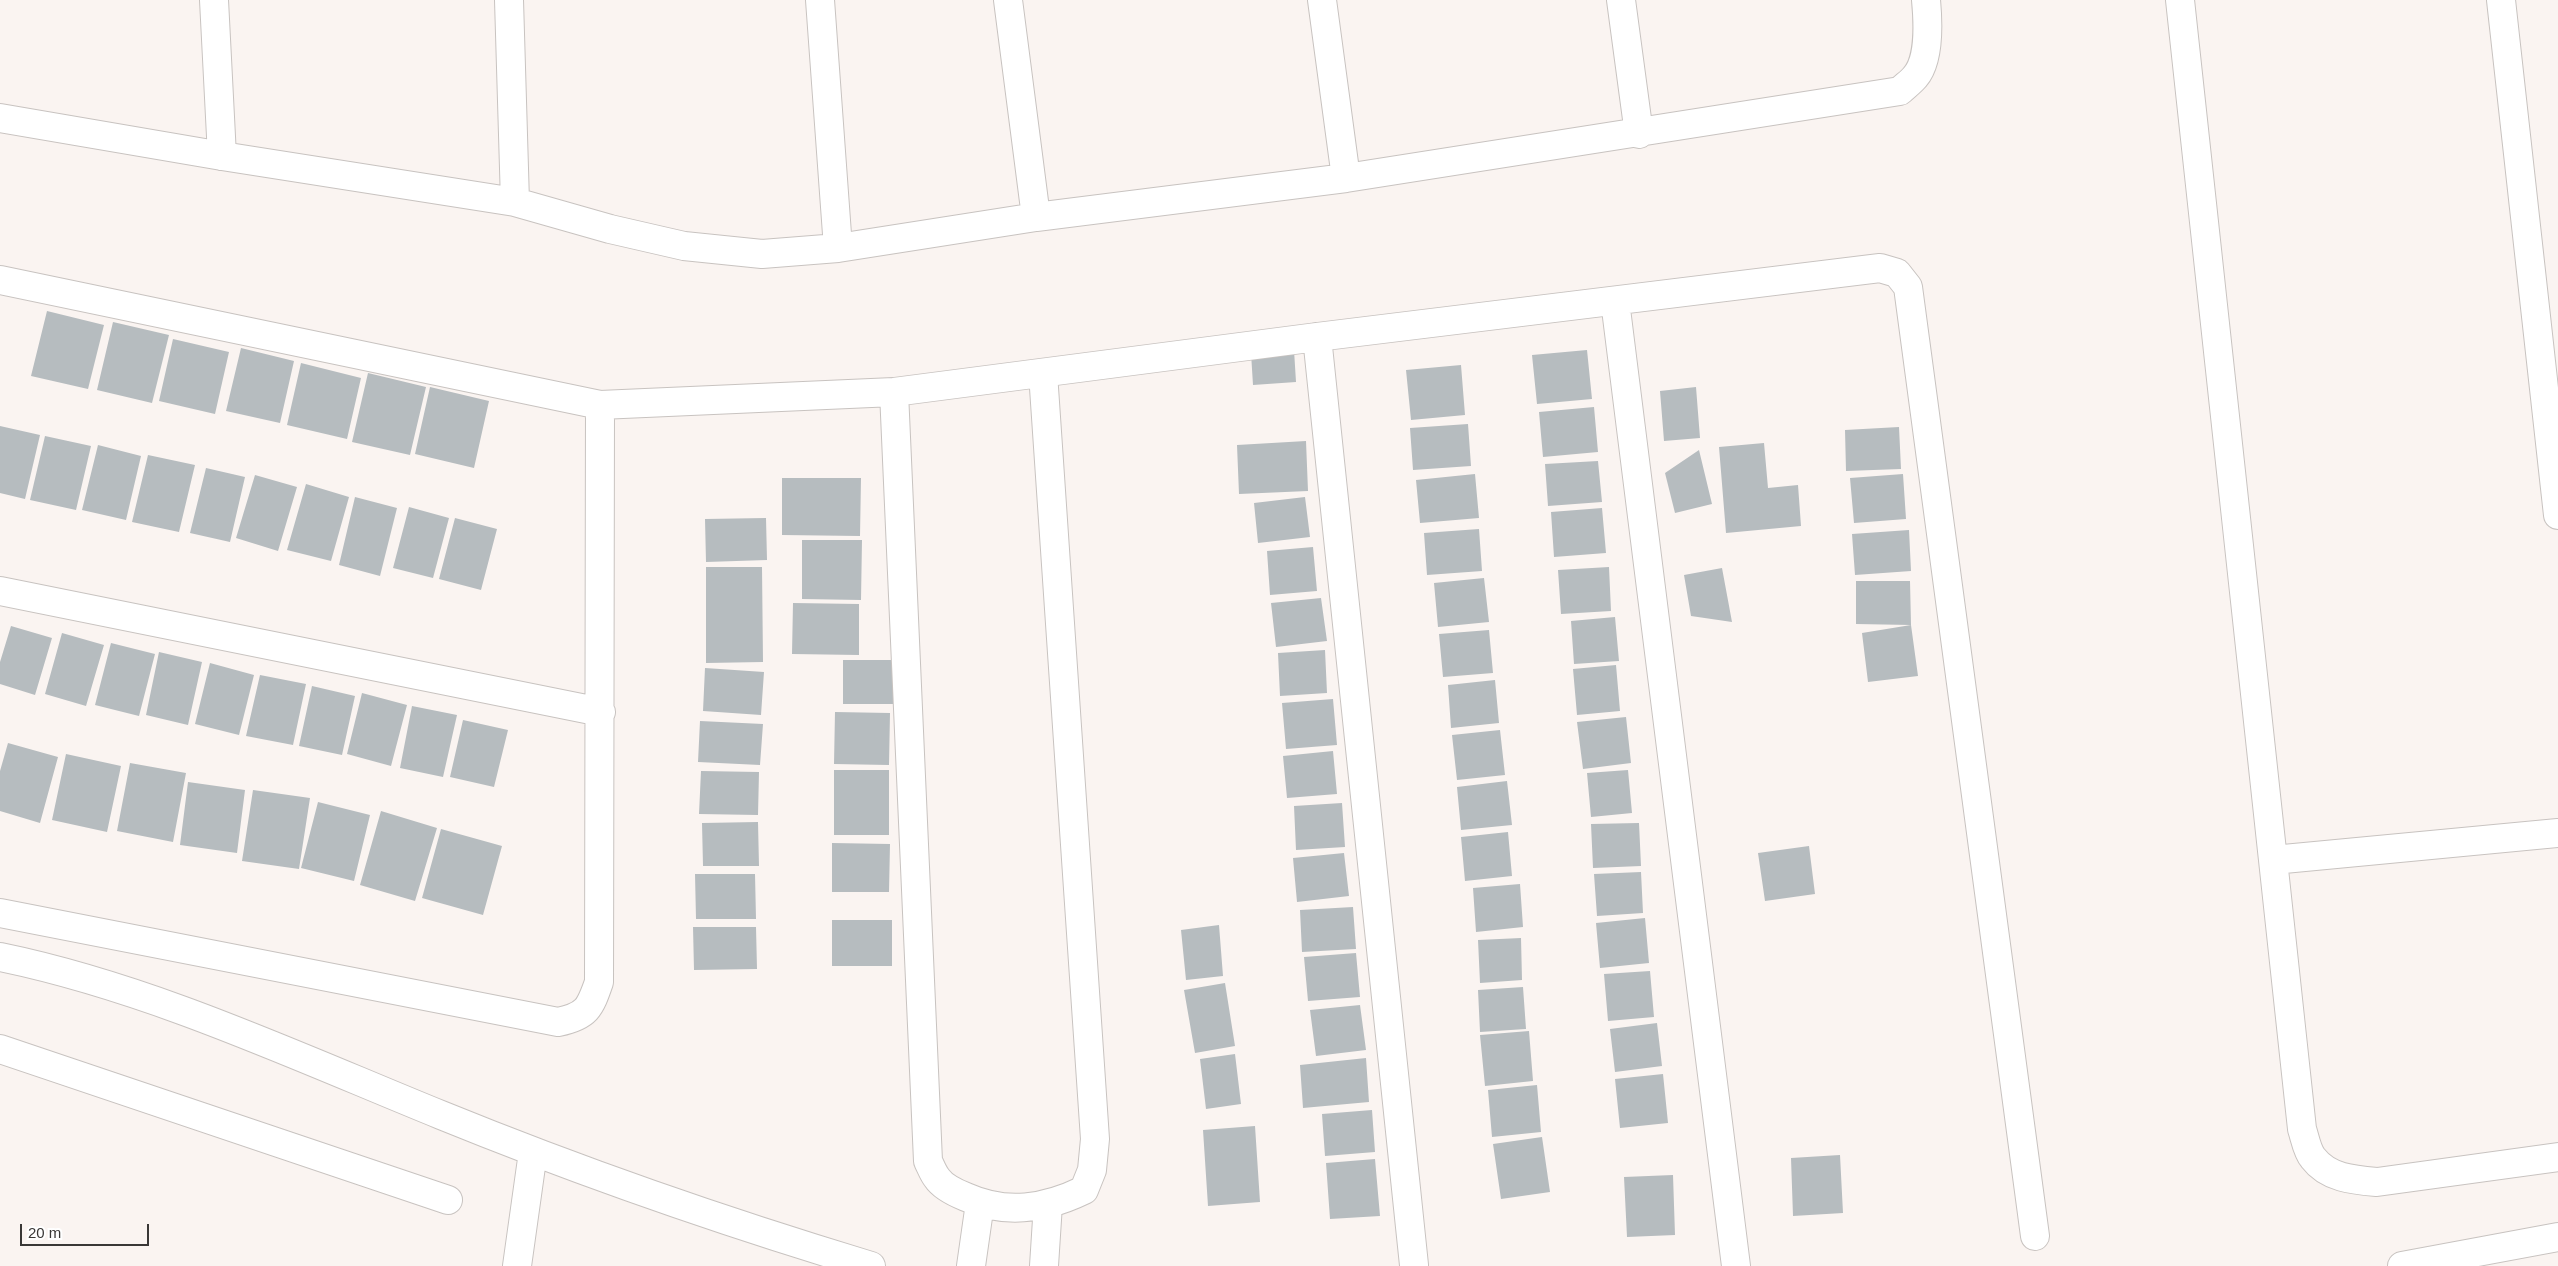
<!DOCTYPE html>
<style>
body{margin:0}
#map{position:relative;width:2558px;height:1266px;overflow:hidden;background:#faf4f1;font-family:Arial,sans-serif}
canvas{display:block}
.scale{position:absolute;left:20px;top:1224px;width:129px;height:22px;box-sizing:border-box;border:2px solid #393736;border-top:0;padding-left:6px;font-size:15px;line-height:18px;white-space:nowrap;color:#393736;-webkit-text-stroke:4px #fff;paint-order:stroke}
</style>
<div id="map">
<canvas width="2558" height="1266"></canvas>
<div class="scale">20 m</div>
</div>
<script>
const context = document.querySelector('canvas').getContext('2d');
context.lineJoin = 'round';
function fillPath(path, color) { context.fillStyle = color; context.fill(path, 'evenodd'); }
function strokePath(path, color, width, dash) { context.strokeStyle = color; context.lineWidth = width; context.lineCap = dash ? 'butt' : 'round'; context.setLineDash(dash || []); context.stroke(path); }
fillPath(new Path2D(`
 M47 311 104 325 88 389 31 376Z
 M113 322 169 335 152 403 97 390Z
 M173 339 229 352 215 414 159 401Z
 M241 348 294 361 280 423 226 411Z
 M1294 350 1296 382 1253 385 1251 353Z
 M1587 350 1592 399 1537 404 1532 355Z
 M301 363 361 378 347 439 287 425Z
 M1461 365 1465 415 1411 420 1406 370Z
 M368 373 426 387 410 455 352 442Z
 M430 387 489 401 474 468 415 454Z
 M1696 387 1700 438 1664 441 1660 391Z
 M1594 407 1598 452 1543 457 1539 412Z
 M1468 424 1471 466 1413 470 1410 428Z
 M0 426 40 435 25 499 0 493Z
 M1899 427 1901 469 1846 471 1845 430Z
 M45 436 91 446 76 510 30 500Z
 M1306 441 1308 491 1239 494 1237 445Z
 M1764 443 1768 488 1798 485 1801 526 1726 533 1719 447Z
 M98 445 141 456 126 520 82 510Z
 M1699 450 1712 504 1675 513 1665 473Z
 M148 455 195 465 179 532 132 522Z
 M1598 461 1602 502 1548 506 1545 464Z
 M206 468 245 477 230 542 190 533Z
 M1475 474 1479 518 1420 523 1416 480Z
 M1903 474 1906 519 1854 523 1850 478Z
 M255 475 297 487 278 551 236 538Z
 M782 478H861L860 536 782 535Z
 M306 484 349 497 331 561 287 550Z
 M355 497 397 508 380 576 339 565Z
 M1305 497 1310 537 1258 543 1254 503Z
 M409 507 449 518 433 578 393 568Z
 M1602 508 1606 553 1554 557 1551 512Z
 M455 518 497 529 481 590 439 579Z
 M766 518 767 560 706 562 705 519Z
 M1479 529 1482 571 1427 575 1424 533Z
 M1909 530 1911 571 1855 575 1852 534Z
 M802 540H862L861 600 802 599Z
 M1313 547 1317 591 1270 595 1267 551Z
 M706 567H762L763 662 706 663Z
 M1609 567 1611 611 1561 614 1558 570Z
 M1722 568 1732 622 1691 616 1684 575Z
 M1484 578 1489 622 1438 627 1434 583Z
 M1856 581H1910L1911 625 1856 624Z
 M1321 598 1327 641 1276 647 1271 603Z
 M793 603 859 604V655L792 654Z
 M1615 617 1619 661 1574 664 1571 621Z
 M1911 625 1918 676 1868 682 1862 633Z
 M11 626 52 638 35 695 0 684V662Z
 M1489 630 1493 673 1443 677 1439 634Z
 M62 633 104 645 86 706 45 694Z
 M111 643 155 654 139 716 95 705Z
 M1325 650 1327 693 1280 696 1278 653Z
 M159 652 202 662 188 725 146 715Z
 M843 660H897V704H843Z
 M210 663 254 675 239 735 195 724Z
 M1616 665 1620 711 1577 715 1573 669Z
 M705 668 764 672 761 715 703 711Z
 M260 675 306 684 293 745 246 736Z
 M1495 680 1499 723 1451 728 1448 685Z
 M312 686 355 696 342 755 299 746Z
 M362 693 407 705 391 766 347 754Z
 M1333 699 1337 745 1286 749 1282 703Z
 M412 706 457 715 443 777 400 768Z
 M835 712 890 713 889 765 834 764Z
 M1626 717 1631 763 1583 769 1577 722Z
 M463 720 508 730 494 787 450 777Z
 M700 721 763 724 760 765 698 762Z
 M1500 730 1505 775 1457 780 1452 735Z
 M8 743 58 757 40 823 0 811V771Z
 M1333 751 1337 794 1287 798 1283 756Z
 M66 754 121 766 107 832 52 820Z
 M130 763 186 773 173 842 117 831Z
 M834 770H889V835H834Z
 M1628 770 1632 813 1591 817 1587 773Z
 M701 771 759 772 758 815 699 814Z
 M1507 781 1512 825 1461 830 1457 787Z
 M188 782 245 790 237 853 180 845Z
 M253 790 310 798 299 869 242 861Z
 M318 802 370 815 354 881 301 868Z
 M1342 803 1345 847 1296 850 1294 806Z
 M381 811 437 828 415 901 360 885Z
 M758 822 759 866H703L702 823Z
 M1639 823 1641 866 1593 868 1591 824Z
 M441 829 502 846 483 915 422 898Z
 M1508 832 1512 876 1465 881 1461 837Z
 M832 843 890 844 889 892H832Z
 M1809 846 1815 894 1765 901 1758 853Z
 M1344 853 1349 896 1297 902 1293 858Z
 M1641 872 1643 913 1597 916 1594 874Z
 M695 874H755L756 919H696Z
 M1520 884 1523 927 1476 932 1473 888Z
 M1353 907 1356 949 1302 952 1300 910Z
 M1645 918 1649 963 1600 968 1596 923Z
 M832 920H892V966H832Z
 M1219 925 1223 976 1186 980 1181 930Z
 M693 927H756L757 969 694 970Z
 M1521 938 1522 980 1480 983 1478 940Z
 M1356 953 1360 997 1308 1001 1304 957Z
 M1650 971 1654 1017 1608 1021 1604 974Z
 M1225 983 1235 1046 1195 1053 1184 990Z
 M1523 987 1526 1029 1480 1032 1478 990Z
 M1360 1005 1366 1050 1316 1056 1310 1010Z
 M1657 1023 1662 1066 1615 1072 1610 1029Z
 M1529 1031 1533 1081 1485 1086 1480 1035Z
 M1235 1054 1241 1104 1206 1109 1200 1059Z
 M1366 1058 1369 1102 1303 1108 1300 1065Z
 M1663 1074 1668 1123 1620 1128 1615 1079Z
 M1537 1085 1541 1132 1492 1137 1488 1090Z
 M1372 1110 1375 1152 1325 1156 1322 1114Z
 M1255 1126 1260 1202 1208 1206 1203 1130Z
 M1542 1137 1550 1192 1501 1199 1493 1144Z
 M1840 1155 1843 1213 1793 1216 1791 1158Z
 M1375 1159 1380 1216 1330 1219 1326 1163Z
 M1673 1175 1675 1235 1627 1237 1624 1177Z`), '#b6bcbf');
const street = new Path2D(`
 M214 0 222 156
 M509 0 515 202
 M820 0 838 248
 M1008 0 1036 217
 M1322 0 1346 178 1900 91C1905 86 1911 82 1915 77 1930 60 1928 21 1926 0
 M1621 0 1639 134
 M2180 0 2273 860 2558 833
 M2501 0 2558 515
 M0 118 222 156 515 202 610 229 684 246 762 254 838 248 1036 217 1346 178
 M0 280 600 405 894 392 1317 337 1880 268 1897 273 1908 287 2035 1236
 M1615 301 1736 1266
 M1317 337 1414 1265
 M894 392 928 1161C931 1167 933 1173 937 1178 943 1187 956 1193 966 1197 1006 1215 1045 1209 1084 1190L1092 1170 1095 1139 1043 373
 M0 591 601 712
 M2273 860 2302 1129C2305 1138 2307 1151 2313 1158 2328 1178 2353 1180 2377 1182L2558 1157
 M0 913 558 1022C587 1016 590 1008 599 982L600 405
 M0 957C151 988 298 1057 441 1115 581 1172 725 1222 871 1266
 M0 1049 448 1200
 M517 1266 533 1152
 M971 1266 980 1203
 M1044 1266 1048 1204
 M2402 1266 2558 1237`);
strokePath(street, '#c8c3c0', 30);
strokePath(street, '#fff', 28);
</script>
